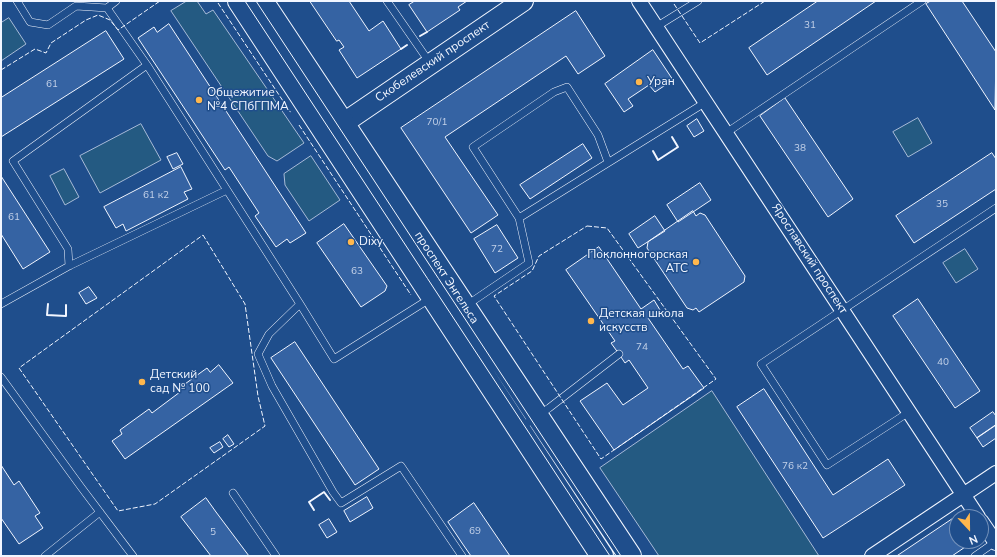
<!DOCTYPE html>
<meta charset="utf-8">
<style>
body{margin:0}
#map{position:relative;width:997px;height:557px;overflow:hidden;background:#1f4e8c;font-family:"Nunito Sans",sans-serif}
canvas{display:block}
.frame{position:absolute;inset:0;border:2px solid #f2f6ff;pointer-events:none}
.north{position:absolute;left:949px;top:509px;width:40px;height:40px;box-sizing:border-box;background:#1f4e8c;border:1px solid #7391ba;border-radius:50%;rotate:158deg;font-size:11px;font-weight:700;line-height:16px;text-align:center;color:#f2f6ff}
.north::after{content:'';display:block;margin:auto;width:14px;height:18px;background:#ffb74d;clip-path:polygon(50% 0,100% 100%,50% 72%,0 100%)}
</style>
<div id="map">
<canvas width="997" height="557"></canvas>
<div class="frame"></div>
<div class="north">N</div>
</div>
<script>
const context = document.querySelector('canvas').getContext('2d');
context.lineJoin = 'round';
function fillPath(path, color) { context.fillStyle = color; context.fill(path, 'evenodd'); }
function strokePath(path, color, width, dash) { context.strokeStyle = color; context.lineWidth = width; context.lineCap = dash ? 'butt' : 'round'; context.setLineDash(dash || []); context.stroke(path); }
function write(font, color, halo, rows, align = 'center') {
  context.font = font + ' "Nunito Sans",sans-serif'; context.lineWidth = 3; context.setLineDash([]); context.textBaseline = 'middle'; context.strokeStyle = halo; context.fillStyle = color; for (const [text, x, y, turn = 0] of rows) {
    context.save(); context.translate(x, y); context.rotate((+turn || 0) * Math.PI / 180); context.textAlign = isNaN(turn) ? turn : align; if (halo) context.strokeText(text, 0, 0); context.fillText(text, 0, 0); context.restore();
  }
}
const green = new Path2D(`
 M187 1H197L206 14 213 10 304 143 277 161 268 156 171 11Z
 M9 18 26 44 1 61V23Z
 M918 118 932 143 908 157 893 132Z
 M141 124 161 160 100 193 80 156Z
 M311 156 340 200 309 221 285 185 284 174Z
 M64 169 79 197 65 205 50 176Z
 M965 249 978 269 956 283 943 263Z
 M712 391 819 556H659L600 468Z`);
fillPath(green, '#245a82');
strokePath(green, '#a8bbd7', 1);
const building = new Path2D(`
 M310 1H349L369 31 383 21 401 49 357 78 339 50 344 47 339 40 337 41Z
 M415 1H467L458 7 460 10 427 32 409 5Z
 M818 1H876L767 75 749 48Z
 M931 1H962L996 52 995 110 926 4Z
 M576 11 605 56 578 74 566 56 445 137 498 215 471 233 401 128Z
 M169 24 306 233 290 243 287 239 276 247 255 216 259 213 229 167 225 170 138 38 154 27 157 32Z
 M106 31 124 59 1 137V98Z
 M653 50 673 80 655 92 649 85 628 99 633 106 624 112 605 84Z
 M785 98 853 199 828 217 760 116Z
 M697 119 704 131 694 137 687 126Z
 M583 144 592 158 530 199 520 185Z
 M177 153 183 164 173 169 167 157Z
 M992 153 996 159V189L914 243 896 216Z
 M181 167 192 189 184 192 188 199 126 231 123 224 116 228 104 207Z
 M1 176 50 252 23 269 1 234Z
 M700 183 711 200 678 222 667 205Z
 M693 211 696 216 700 213 705 215 745 276 744 282 699 312 696 308 693 310 687 308 647 248 648 242Z
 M655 216 665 231 638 248 629 234Z
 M344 224 387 286 385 291 361 307 317 243Z
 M497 225 518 258 495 273 474 239Z
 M599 247 641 309 654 300 660 310 648 318 683 369 688 366 704 388 614 450 580 401 607 383 623 405 648 388 629 360 625 363 619 354 611 343 615 341 566 270Z
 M89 287 97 298 86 304 79 293Z
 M918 299 980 391 955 408 893 316Z
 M295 342 379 469 355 485 271 358Z
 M219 365 233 383 125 459 112 441 122 434 120 430 149 409 152 413 180 392 178 389 207 368 210 372Z
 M764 389 833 495 888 459 905 485 823 538 737 407Z
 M993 412 996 416V425L977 438 970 428Z
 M996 425V438L983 447 977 438Z
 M228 435 234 444 229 447 223 439Z
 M220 442 223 447 214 453 210 448Z
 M1 465 14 485 19 481 40 513 35 516 43 528 19 544 1 518Z
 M367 497 373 508 350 522 344 511Z
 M206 498 216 512 249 556H211L181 517Z
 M474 503 510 556H471L462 543 448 522Z
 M954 518 957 522V541H970L971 543 952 556H897Z
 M329 519 337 532 327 538 319 525Z`);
fillPath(building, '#3563a3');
strokePath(building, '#f2f6ff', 1);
const lane = new Path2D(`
 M17 1 30 22 48 25 76 6 107 8 147 65 300 304 334 359 431 298
 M387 1 430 63
 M107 8 116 1
 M656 27 698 1
 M726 133 922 1
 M519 218 706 102
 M69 266 68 249 13 161 147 65
 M1 304 69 266 227 190
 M300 304 269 334 258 354 272 386 333 492 341 503 401 466 462 556
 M467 305 529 263 519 218 473 147 554 92 567 87 598 135 608 162
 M1 377 81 487 133 556
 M909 412 827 465 761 364 996 208
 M520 428 549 408 619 354
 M233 493 276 556
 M45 556 100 512
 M975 556 995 542`);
const street = new Path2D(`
 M639 1 978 517
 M981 521 996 543
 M872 556 996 473`);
const secondary = new Path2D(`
 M329 133 523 1`);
const primary = new Path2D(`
 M239 1 602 556
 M262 1 630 556`);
strokePath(lane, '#f2f6ff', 8);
strokePath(street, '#f2f6ff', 16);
strokePath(secondary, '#f2f6ff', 22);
strokePath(primary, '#f2f6ff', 24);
strokePath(lane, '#1f4e8c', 7);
strokePath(street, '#1f4e8c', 14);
strokePath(secondary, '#1f4e8c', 20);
strokePath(primary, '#1f4e8c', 22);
strokePath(new Path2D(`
 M245 1 610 556
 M256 1 621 556`), '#f2f6ff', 1);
strokePath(new Path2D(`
 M218 3 291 113
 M674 4 700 43 765 1
 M1 70 35 49 46 53 51 43 86 20 98 15 110 20 118 30 160 1
 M299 125 411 295
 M587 226 607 228 716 379 601 459 494 296 532 271 539 256Z
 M203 235 245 304 258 396 265 426 155 504 118 511 19 368Z`), '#f2f6ff', 1, [5, 2]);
strokePath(new Path2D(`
 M420 36 427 32
 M401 49 407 45
 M653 151 658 160 678 147 672 137
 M48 304 47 315 66 316V305
 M314 510 309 502 324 492 330 500`), '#f2f6ff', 2);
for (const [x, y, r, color] of [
 [639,82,4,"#ffb74d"],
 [199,100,4,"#ffb74d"],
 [351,242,4,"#ffb74d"],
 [696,262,4,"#ffb74d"],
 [591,321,4,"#ffb74d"],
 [142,382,4,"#ffb74d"]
]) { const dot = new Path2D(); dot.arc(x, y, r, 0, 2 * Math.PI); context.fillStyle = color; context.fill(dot); strokePath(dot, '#1f4e8c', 1.5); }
write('10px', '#c3d1e8', null, [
 ["31",810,26],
 ["61",52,85],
 ["70/1",437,123],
 ["38",800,149],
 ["61 к2",156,196],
 ["35",942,205],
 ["61",14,218],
 ["72",497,250],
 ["63",357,272],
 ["74",642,348],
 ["40",943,363],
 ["76 к2",795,467],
 ["69",475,532],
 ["5",213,533]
]);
write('12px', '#f2f6ff', '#1f4e8c', [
 ["Скобелевский проспект",433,62,-34],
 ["Ярославский проспект",809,259,57],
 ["проспект Энгельса",446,278,57]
]);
write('12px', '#f2f6ff', '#1f4e8c', [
 ["Уран",647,82],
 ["Общежитие",207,93],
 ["№4 СПбГПМА",207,107],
 ["Dixy",359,242],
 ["Поклонногорская",688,255,"right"],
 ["АТС",688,269,"right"],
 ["Детская школа",599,314],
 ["искусств",599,328],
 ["Детский",150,375],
 ["сад № 100",150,389]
], 'left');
</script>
